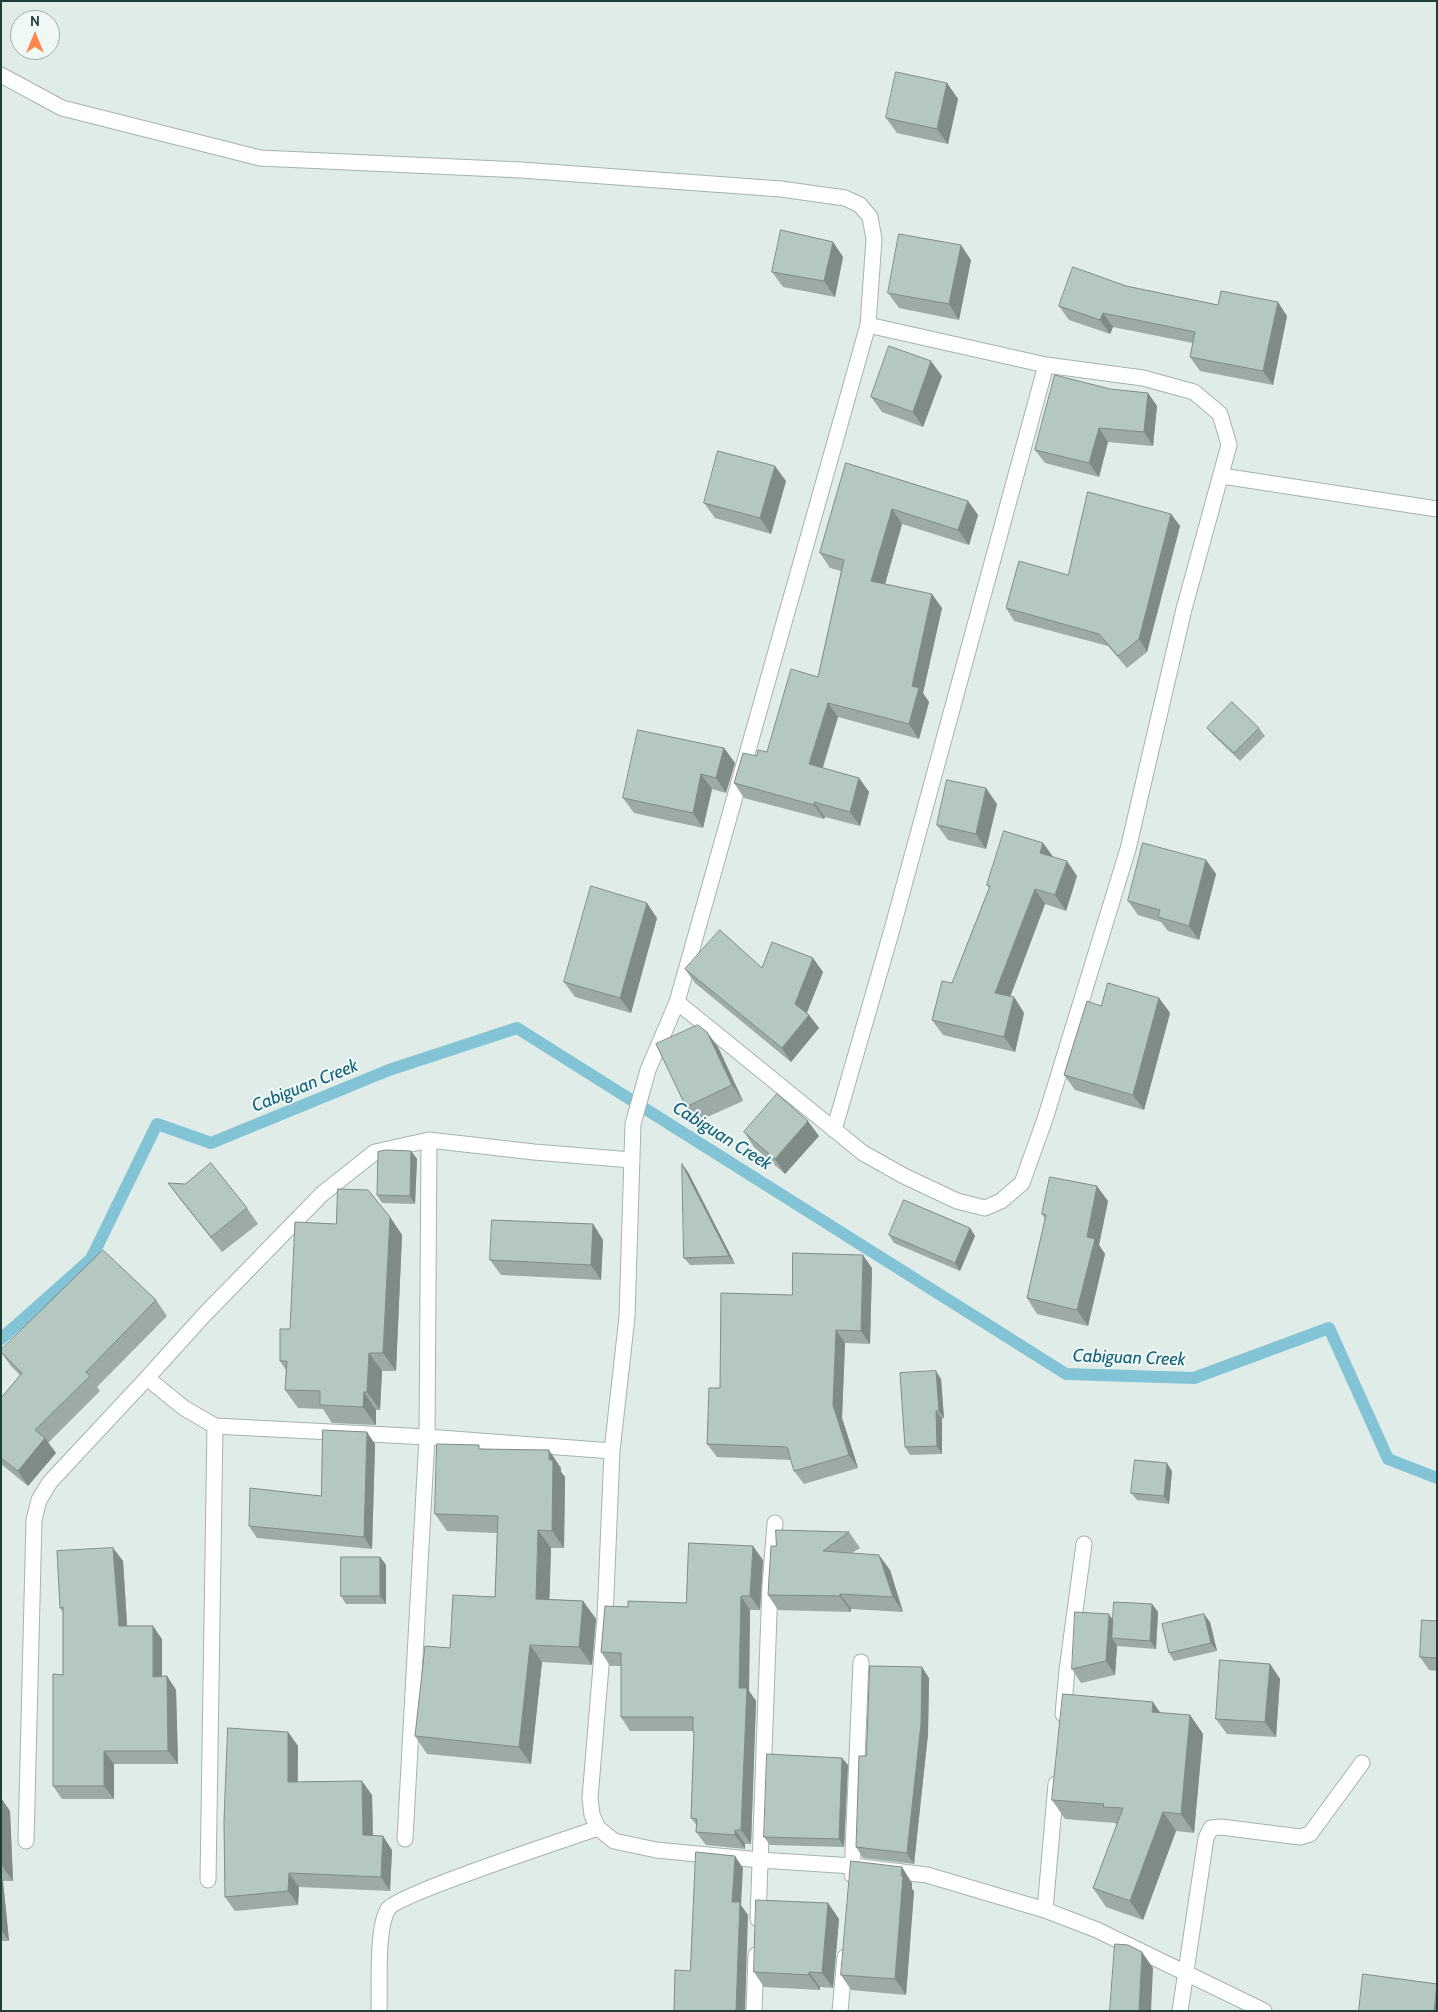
<!DOCTYPE html>
<style>
body{margin:0}
#map{position:relative;width:1438px;height:2012px;overflow:hidden;background:#e0ece7;font-family:Cabin,sans-serif}
canvas{display:block}
.frame{position:absolute;inset:0;border:2px solid #1f3e38;pointer-events:none}
.north{position:absolute;left:10px;top:10px;width:50px;height:50px;box-sizing:border-box;background:#f0f8f5;border:1px solid #9caea9;border-radius:50%;rotate:0deg;font-size:14px;font-weight:700;line-height:20px;text-align:center;color:#1f3e38}
.north::after{content:'';display:block;margin:auto;width:18px;height:22px;background:#fd864c;clip-path:polygon(50% 0,100% 100%,50% 72%,0 100%)}
</style>
<div id="map">
<canvas width="1438" height="2012"></canvas>
<div class="frame"></div>
<div class="north">N</div>
</div>
<script>
const context = document.querySelector('canvas').getContext('2d');
context.lineJoin = 'round';
function strokePath(path, color, width, dash) { context.strokeStyle = color; context.lineWidth = width; context.lineCap = dash ? 'butt' : 'round'; context.setLineDash(dash || []); context.stroke(path); }
function fillPath(path, color) { context.fillStyle = color; context.fill(path, 'evenodd'); }
function write(font, color, halo, rows, align = 'center') {
  context.font = font + ' Cabin,sans-serif'; context.lineWidth = 4; context.setLineDash([]); context.textBaseline = 'middle'; context.strokeStyle = halo; context.fillStyle = color; for (const [text, x, y, turn = 0] of rows) {
    context.save(); context.translate(x, y); context.rotate((+turn || 0) * Math.PI / 180); context.textAlign = isNaN(turn) ? turn : align; if (halo) context.strokeText(text, 0, 0); context.fillText(text, 0, 0); context.restore();
  }
}
strokePath(new Path2D(`
 M1 1339 91 1259 157 1124 211 1143 389 1070 517 1028 1066 1374 1194 1378 1329 1328 1388 1459 1437 1478`), '#83c3d6', 12);
const service = new Path2D(`
 M1222 476 1437 509
 M379 2011C380 1985 376 1930 388 1909 398 1894 570 1838 598 1828`);
const minor = new Path2D(`
 M1 75 62 108 260 158 521 170 781 189 845 198 860 205 870 217 874 239 868 325 677 1002 648 1070 633 1124 627 1317 612 1451 605 1618 590 1798 592 1815 598 1828 614 1841 656 1850 760 1860 853 1866 927 1875 1045 1910 1097 1930 1264 2011
 M677 1002 863 1153 904 1176 957 1201 985 1208 1001 1201 1022 1183 1045 1119 1128 849 1184 609 1229 445 1220 414 1194 392 1143 378 1046 365 868 325
 M834 1130 891 933 1046 365
 M612 1451 427 1437 215 1426 184 1408 147 1378 205 1314 322 1194 375 1152 429 1140 534 1152 632 1160
 M1063 1714 1067 1670 1084 1544
 M405 1839 427 1437 429 1140
 M26 1841 34 1520 39 1500 50 1482 147 1378
 M852 1875 861 1662
 M208 1880 215 1426
 M1045 1910 1056 1784
 M758 1919 770 1586 775 1523
 M754 2011 756 1955
 M840 2011 845 1957
 M1180 2011 1206 1838 1211 1828 1221 1827 1300 1837 1310 1834 1362 1763`);
strokePath(service, '#a2b4af', 17);
strokePath(minor, '#a2b4af', 17);
strokePath(service, '#fff', 15);
strokePath(minor, '#fff', 15);
fillPath(new Path2D(`
 M947 83 958 99 948 144 897 133 886 118Z
 M833 242 843 257 835 297 783 287 772 272Z
 M971 260 959 320 899 308 888 293Z
 M1126 286 1218 305 1287 316 1273 385 1200 371 1190 357 1193 343 1113 327 1110 334 1069 320 1059 306Z
 M942 376 923 427 882 412 871 397Z
 M1110 389 1148 393 1157 406 1153 446 1108 442 1099 477 1045 463 1035 450Z
 M846 463 968 501 978 515 969 545 902 524 885 584 942 608 923 693 929 702 919 739 838 717 823 768 859 778 869 792 860 826 825 817 824 819 744 798 734 783 767 752 818 677 841 571 830 568 820 553Z
 M786 481 771 534 715 518 704 503Z
 M1171 514 1180 526 1147 652 1127 668 1108 646 1014 621 1006 608 1068 575Z
 M1207 728H1259L1265 736 1240 761 1213 735Z
 M724 748 735 763 726 793 712 789 703 828 634 813 623 798Z
 M997 804 986 849 948 840 937 825Z
 M1043 843 1053 857 1077 876 1066 911 1045 904 1010 997H1014L1024 1013 1015 1052 943 1035 932 1020 952 983 989 888 987 885Z
 M1206 860 1216 874 1199 940 1168 931 1161 922 1138 915 1128 901Z
 M657 918 631 1013 575 997 564 982Z
 M762 968 823 972 807 1013 809 1015 819 1028 791 1062 695 983 685 969Z
 M1159 998 1170 1013 1144 1110 1075 1090 1064 1075 1101 1006Z
 M718 1047 743 1101 696 1122 686 1107Z
 M744 1132 819 1136 785 1174 754 1147Z
 M411 1151 417 1159 415 1204 382 1203 377 1195Z
 M688 1172 735 1264 690 1265 684 1258Z
 M168 1183 247 1208 258 1224 222 1252 179 1198Z
 M1108 1201 1099 1245 1105 1254 1088 1326 1037 1314 1027 1298 1045 1219 1042 1214Z
 M390 1217 402 1235 396 1371H382L380 1410H376V1425L332 1423 323 1409 298 1408 285 1390 286 1370 280 1361 290 1329 336 1224Z
 M593 1224 603 1240 601 1280 501 1275 490 1260Z
 M970 1228 975 1236 960 1271 894 1243 889 1235Z
 M872 1268 870 1344 845 1343 842 1418 858 1468 804 1484 794 1471 791 1460 717 1457 707 1444 720 1388 792 1295Z
 M156 1300 167 1316 97 1387 100 1391 48 1443 56 1453 28 1486 1 1464V1398L20 1375 11 1366 1 1352Z
 M941 1379 944 1418 942 1419V1454L910 1455 905 1447Z
 M375 1444 372 1549 257 1538 249 1526 321 1496Z
 M482 1449 561 1468V1472L565 1477 564 1548H551L549 1599 583 1601 596 1619 592 1665 542 1662 531 1764 427 1754 415 1736 450 1648 495 1597 497 1533 447 1531 435 1514Z
 M1172 1471 1169 1504 1137 1500 1131 1493Z
 M849 1532 860 1548 852 1553 890 1570 903 1612 851 1609V1612L778 1610 768 1595 776 1546Z
 M113 1548 123 1561 127 1626 162 1639V1676H167L176 1690 178 1764H114V1799H62L53 1786 63 1675V1612L60 1608Z
 M380 1557 386 1565V1604H346L341 1596Z
 M763 1560 760 1610H750L749 1691 756 1701 751 1844H745V1849L706 1845 696 1832 697 1826 691 1818 694 1734 693 1731H630L621 1717V1666H610L601 1652 628 1607 686 1603Z
 M1152 1604 1158 1612 1156 1649 1117 1646 1115 1675 1081 1683 1072 1669Z
 M1437 1621V1671L1429 1670 1420 1657Z
 M1210 1622 1217 1651 1174 1661 1169 1653Z
 M1270 1664 1280 1679 1276 1737 1227 1734 1216 1719Z
 M929 1678 928 1734 914 1864 863 1858 856 1847 866 1756Z
 M1161 1713 1190 1715 1203 1734 1194 1833 1176 1831 1143 1920 1106 1907 1093 1888 1117 1825 1115 1823 1065 1819 1052 1800Z
 M288 1732 298 1746V1782L372 1795 373 1835 392 1850 390 1891 299 1887 298 1905 235 1911 225 1897Z
 M842 1758 848 1765 844 1847 770 1845 764 1837Z
 M1 1798 10 1811 13 1881H3L9 1941H1Z
 M912 1883V1889L914 1891 906 1995 851 1990 841 1975Z
 M828 1903 839 1919 833 1988 820 1987V1990L764 1987 754 1972Z`), '#9caba6');
fillPath(new Path2D(`
 M947 83 958 99 948 144 937 129Z
 M833 242 843 257 835 297 824 281Z
 M961 245 971 260 959 320 949 304Z
 M1278 302 1287 316 1273 385 1263 371Z
 M1103 313 1113 327 1110 334 1100 320Z
 M931 361 942 376 923 427 913 412Z
 M1148 393 1157 406 1153 446 1144 432Z
 M1099 428 1108 442 1099 477 1089 463Z
 M775 466 786 481 771 534 760 518Z
 M968 501 978 515 969 545 958 530Z
 M892 509 902 524 882 595 871 581Z
 M1171 514 1180 526 1147 652 1139 639Z
 M932 594 942 608 923 693 929 702 919 739 909 724 912 686Z
 M828 703 838 717 819 778 809 764Z
 M724 748 735 763 726 793 716 778Z
 M701 774 712 789 703 828 693 813Z
 M859 778 869 792 860 826 850 812Z
 M986 788 997 804 986 849 976 834Z
 M814 802 825 817 824 819 814 805Z
 M1043 843 1054 858 1040 853Z
 M1206 860 1216 874 1199 940 1189 926Z
 M1067 861 1077 876 1066 911 1055 895Z
 M1035 889 1045 904 1006 1008 995 993Z
 M647 903 657 918 631 1013 620 998Z
 M813 958 823 972 805 1017 795 1004Z
 M1014 997 1024 1013 1015 1052 1004 1037Z
 M1159 998 1170 1013 1144 1110 1133 1095Z
 M809 1015 819 1028 791 1062 782 1048Z
 M707 1032 718 1047 743 1101 732 1085Z
 M808 1121 819 1136 785 1174 775 1159Z
 M411 1151 417 1159 415 1204 410 1196Z
 M682 1164 688 1172 735 1264 729 1256Z
 M1097 1186 1108 1201 1099 1245 1105 1254 1088 1326 1077 1310 1087 1237Z
 M390 1217 402 1235 396 1371 383 1353Z
 M593 1224 603 1240 601 1280 591 1265Z
 M970 1228 975 1236 960 1271 955 1263Z
 M863 1255 872 1268 870 1344 861 1331Z
 M836 1330 845 1343 842 1418 858 1468 849 1455 833 1405Z
 M369 1353 382 1371 380 1410 367 1392Z
 M936 1371 941 1379 944 1418 939 1411Z
 M364 1392 376 1410V1425L363 1407Z
 M936 1411 942 1419V1454L937 1446Z
 M367 1432 375 1444 372 1549 364 1537Z
 M45 1438 56 1453 28 1486 18 1471Z
 M549 1450 561 1468V1472L565 1477 564 1548 552 1531Z
 M1167 1463 1172 1471 1169 1504 1164 1496Z
 M538 1530 551 1548 549 1616 536 1599Z
 M753 1546 763 1560 760 1610 750 1596Z
 M113 1548 123 1561 128 1639 119 1626Z
 M879 1555 890 1570 903 1612 893 1597Z
 M380 1557 386 1565V1604L380 1596Z
 M840 1594 851 1609V1612L840 1596Z
 M741 1596 750 1610 749 1691 756 1701 751 1844 741 1830 739 1688Z
 M583 1601 596 1619 592 1665 579 1647Z
 M1152 1604 1158 1612 1156 1649 1150 1641Z
 M1109 1614 1118 1628 1112 1638 1117 1646 1115 1675 1106 1661Z
 M1204 1614 1210 1622 1217 1651 1211 1643Z
 M153 1626 162 1639V1690L153 1677Z
 M530 1645 542 1662 531 1764 519 1747Z
 M1270 1664 1280 1679 1276 1737 1265 1722Z
 M922 1667 929 1678 928 1734 914 1864 907 1853Z
 M167 1676 176 1690 178 1764 168 1751Z
 M1153 1702 1166 1721 1152 1712Z
 M1190 1715 1203 1734 1194 1833 1181 1814Z
 M288 1732 298 1746 297 1796 288 1782Z
 M104 1751 114 1764V1799L104 1786Z
 M842 1758 848 1765 844 1847 839 1839Z
 M362 1781 372 1795 373 1849 363 1835Z
 M1 1798 10 1811 13 1881 2 1866Z
 M1163 1812 1176 1831 1143 1920 1130 1901Z
 M735 1830 745 1844V1849L735 1835Z
 M383 1836 392 1850 390 1891 381 1877Z
 M735 1856 743 1868 741 1905 748 1915 745 2011H736L732 1902Z
 M902 1867 912 1883V1889L914 1891 906 1995 895 1979Z
 M289 1873 299 1887 298 1905 288 1891Z
 M1 1879 3 1881 9 1941 1 1930Z
 M828 1903 839 1919 833 1988 822 1973Z
 M1142 1952 1153 1968 1151 2011H1139Z
 M809 1972 820 1987V1990L809 1975Z
 M1437 1988V2011H1434Z`), '#7f8b87');
const building = new Path2D(`
 M896 72 947 83 937 129 886 118Z
 M781 230 833 242 824 281 772 272Z
 M899 234 961 245 949 304 888 293Z
 M1073 267 1126 286 1218 305 1221 291 1278 302 1263 371 1190 357 1195 332 1103 313 1100 320 1059 306Z
 M889 346 931 361 913 412 871 397Z
 M1055 375 1110 389 1148 393 1144 432 1099 428 1089 463 1035 450Z
 M718 451 775 466 760 518 704 503Z
 M846 463 968 501 958 530 892 509 871 581 932 594 912 686 919 688 909 724 828 703 809 764 859 778 850 812 814 802V805L734 783 743 753 757 756 758 750 767 752 791 669 818 677 844 560 820 553Z
 M1088 492 1171 514 1139 639 1118 656 1099 634 1006 608 1019 561 1068 575Z
 M1232 702 1259 728 1234 753 1207 728Z
 M638 730 724 748 716 778 701 774 693 813 623 798Z
 M947 780 986 788 976 834 937 825Z
 M1004 831 1043 843 1040 853 1067 861 1055 895 1035 889 995 993 1014 997 1004 1037 932 1020 942 981 952 983 990 886 987 885Z
 M1143 843 1206 860 1189 926 1158 917 1160 910 1128 901Z
 M591 886 647 903 620 998 564 982Z
 M720 930 762 968 772 942 813 958 795 1004 809 1015 782 1048 685 969Z
 M1108 983 1159 998 1133 1095 1064 1075 1087 1001 1101 1006Z
 M698 1025 707 1032 732 1085 686 1107 656 1044Z
 M777 1094 808 1121 775 1159 744 1132Z
 M386 1150 411 1151 410 1196 377 1195 378 1152Z
 M211 1163 247 1208 211 1237 168 1183 185 1184Z
 M682 1164 729 1256 684 1258Z
 M1050 1177 1097 1186 1087 1237 1095 1239 1077 1310 1027 1298 1046 1215 1042 1214Z
 M338 1189 368 1190 390 1217 383 1353H369L367 1392H364L363 1407 320 1405V1391L285 1390 287 1361H280V1329H290L295 1222 336 1224Z
 M904 1200 970 1228 955 1263 889 1235Z
 M492 1220 593 1224 591 1265 490 1260Z
 M103 1250 156 1300 86 1372 90 1376 35 1430 45 1438 18 1471 1 1458V1398L22 1373 1 1352V1350Z
 M793 1253 863 1255 861 1331 836 1330 833 1405 849 1455 794 1471 787 1447 707 1444 709 1388H720L721 1293 792 1295Z
 M936 1371 939 1411H936L937 1446 905 1447 900 1373Z
 M323 1430 367 1432 364 1537 249 1526 250 1488 321 1496Z
 M437 1444 479 1445V1449L549 1450V1460H553L552 1531 538 1530 536 1599 583 1601 579 1647 530 1645 519 1747 415 1736 425 1646 450 1648 453 1595 495 1597 498 1516 435 1514Z
 M1135 1460 1167 1463 1164 1496 1131 1493Z
 M776 1530 849 1532 823 1551 879 1555 893 1597 840 1594V1596L768 1595 771 1546H776Z
 M689 1543 753 1546 750 1596H741L739 1688H747L741 1830H735V1835L696 1832 697 1819 691 1818 694 1732H693V1717H621V1653L601 1652 605 1606 628 1607V1601L686 1603Z
 M113 1548 119 1626H153V1677L167 1676 168 1751H104V1786H53V1674L63 1675V1607L60 1608 57 1551Z
 M341 1557H380V1596H341Z
 M1114 1602 1152 1604 1150 1641 1112 1638Z
 M1075 1612 1109 1614 1106 1661 1072 1669Z
 M1204 1614 1211 1643 1169 1653 1162 1624Z
 M1422 1620 1437 1621V1658L1420 1657Z
 M1220 1660 1270 1664 1265 1722 1216 1719Z
 M870 1666 922 1667 921 1724 907 1853 856 1847 859 1756H866Z
 M1063 1694 1153 1702 1152 1712 1190 1715 1181 1814 1163 1812 1130 1901 1093 1888 1123 1808 1103 1807 1104 1804 1052 1800Z
 M228 1728 288 1732V1782L362 1781 363 1835 383 1836 381 1877 289 1873 288 1891 225 1897 224 1822Z
 M767 1754 842 1758 839 1839 764 1837Z
 M1 1844 2 1866H1Z
 M696 1852 735 1856 732 1902H740L736 2011H674L675 1970 690 1971Z
 M851 1861 902 1867 901 1876H903L895 1979 841 1975Z
 M756 1900 828 1903 822 1973 809 1972V1975L754 1972Z
 M1115 1944 1128 1945 1142 1952 1139 2011H1110Z
 M1363 1974 1437 1984 1434 2011H1359Z`);
fillPath(building, '#b5c7c1');
strokePath(building, '#7f8b87', 1);
write('italic 18px', '#14647e', '#f0f8f5', [
 ["Cabiguan Creek",305,1086,-22],
 ["Cabiguan Creek",722,1136,32],
 ["Cabiguan Creek",1129,1358,2]
]);
</script>
